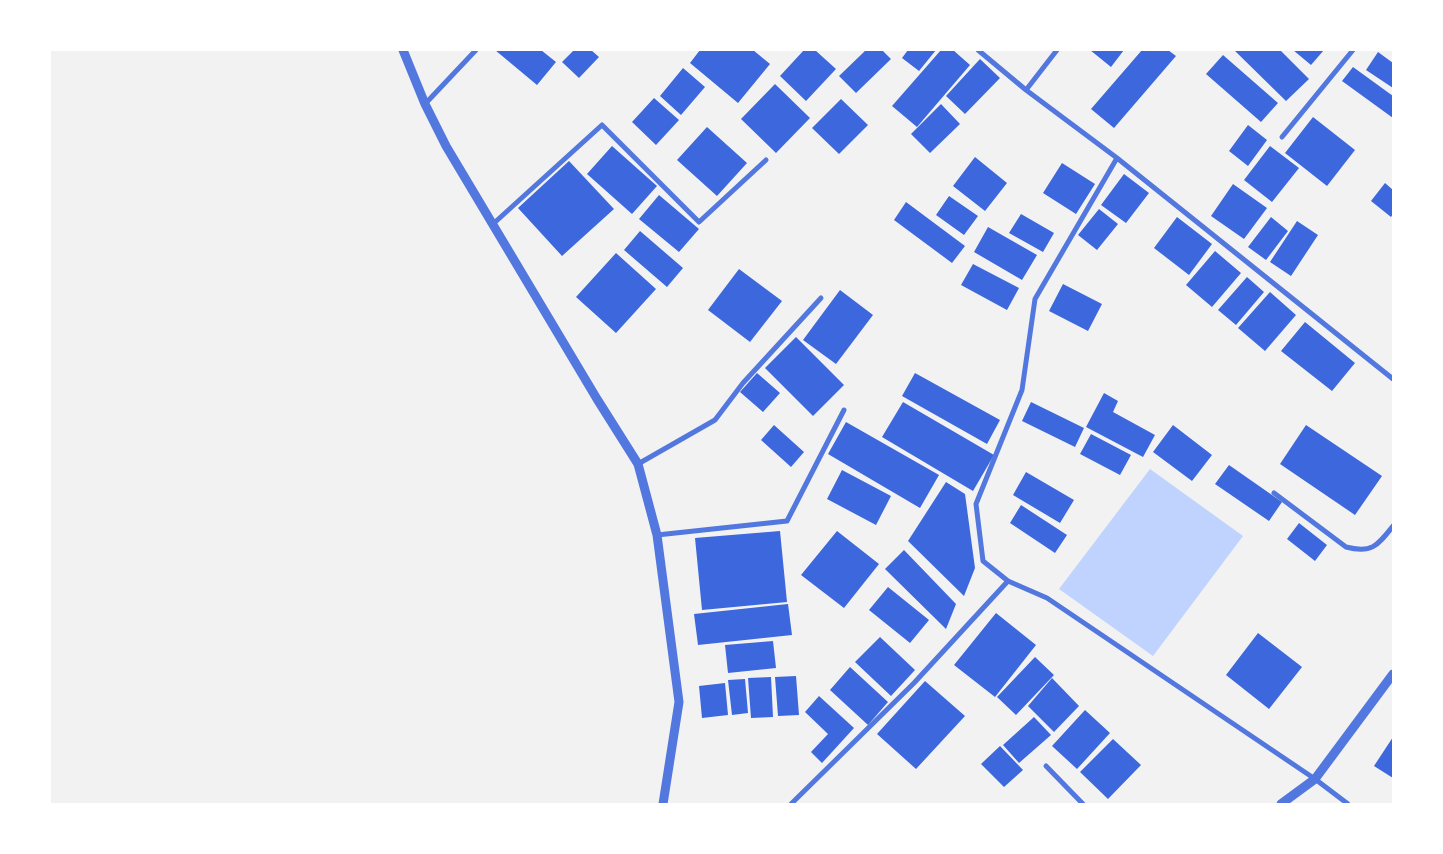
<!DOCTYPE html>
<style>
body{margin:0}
#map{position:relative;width:1443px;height:854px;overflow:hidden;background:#f2f2f2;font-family:"Work Sans",sans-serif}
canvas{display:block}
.frame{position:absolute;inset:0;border:51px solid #fff;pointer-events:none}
</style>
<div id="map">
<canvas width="1443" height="854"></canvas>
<div class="frame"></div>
</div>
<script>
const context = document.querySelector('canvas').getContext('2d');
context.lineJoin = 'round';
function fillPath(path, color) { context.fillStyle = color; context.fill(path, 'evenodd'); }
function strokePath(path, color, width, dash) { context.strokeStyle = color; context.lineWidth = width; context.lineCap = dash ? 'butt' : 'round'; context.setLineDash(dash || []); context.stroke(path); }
fillPath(new Path2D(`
 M1150 469 1243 536 1153 656 1059 589Z`), '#bfd3fe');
fillPath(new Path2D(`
 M495 50H541L556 62 537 85Z
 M574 50H591L599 57 579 78 562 62Z
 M700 50H753L770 64 738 103 690 63Z
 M804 50H815L836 69 806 101 780 76Z
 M866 50H882L891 59 856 93 839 76Z
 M908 50H936L919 71 902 58Z
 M941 50H953L970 65 917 127 892 106Z
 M1090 50H1124L1111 67Z
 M1142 50H1168L1176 56 1114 128 1091 109Z
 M1234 50H1280L1309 79 1286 101Z
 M1293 50H1324L1311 65Z
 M1378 52 1393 63V88L1366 70Z
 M1223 55 1278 103 1261 122 1206 74Z
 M980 59 1000 78 965 114 946 96Z
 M1353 67 1393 96V118L1342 81Z
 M683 68 705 87 681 115 660 96Z
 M775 84 810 118 776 153 741 119Z
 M654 98 679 120 656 145 632 122Z
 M841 99 868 125 839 154 812 128Z
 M941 104 960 124 930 153 911 134Z
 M1313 117 1355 150 1327 186 1285 153Z
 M1248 125 1267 140 1248 166 1229 151Z
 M707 127 747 163 717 196 677 160Z
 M612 146 657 186 632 214 587 174Z
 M1270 146 1299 168 1272 202 1244 180Z
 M975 157 1007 183 985 211 953 186Z
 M569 161 614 209 562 256 518 208Z
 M1062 163 1095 184 1076 214 1043 193Z
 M1124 174 1149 193 1126 223 1101 205Z
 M1385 183 1393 190V214L1391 217 1371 201Z
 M1233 184 1267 208 1244 239 1211 216Z
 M659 195 699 229 679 252 639 219Z
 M949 196 978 216 964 235 936 215Z
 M906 202 965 246 952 263 894 220Z
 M1099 209 1118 224 1097 250 1078 235Z
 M1021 214 1054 233 1043 252 1009 233Z
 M1177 217 1212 244 1189 275 1154 248Z
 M1271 217 1288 231 1266 260 1248 247Z
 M1297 221 1318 235 1291 276 1270 262Z
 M988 227 1037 255 1022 280 974 252Z
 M640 231 683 268 667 287 624 250Z
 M1215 251 1241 273 1212 307 1186 285Z
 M616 253 656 289 616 333 576 297Z
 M973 264 1019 288 1007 310 961 285Z
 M739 269 782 301 750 342 708 310Z
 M1247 277 1264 292 1236 325 1218 310Z
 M1063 284 1102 304 1088 331 1049 311Z
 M840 290 873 315 836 364 803 340Z
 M1270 292 1296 315 1265 351 1238 328Z
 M1305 322 1355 363 1332 391 1281 351Z
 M796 337 844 385 813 416 765 368Z
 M757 373 780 393 763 412 740 392Z
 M915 373 1000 420 987 444 902 396Z
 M1104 393 1118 401 1113 412 1155 435 1143 457 1086 427Z
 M903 402 994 455 973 491 882 437Z
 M1031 402 1084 428 1075 447 1022 421Z
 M846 422 939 475 920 508 828 454Z
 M774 425 804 452 791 467 761 440Z
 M1173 425 1212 455 1192 481 1153 452Z
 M1306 425 1382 476 1355 515 1280 464Z
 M1091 434 1131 455 1120 475 1080 454Z
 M1229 465 1282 502 1269 521 1215 484Z
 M842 470 891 496 876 525 827 499Z
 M1026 472 1074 500 1060 523 1013 495Z
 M946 482 965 494 975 568 964 596 908 541Z
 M1021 505 1067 535 1055 553 1010 523Z
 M1299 523 1327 545 1315 561 1287 539Z
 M780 531 787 602 702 610 695 538Z
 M837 531 879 564 844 608 801 575Z
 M904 550 956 604 946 629 885 569Z
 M888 587 929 620 910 643 869 610Z
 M788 604 792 635 698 645 694 614Z
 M996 613 1036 645 995 697 954 665Z
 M1258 633 1302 667 1269 709 1226 675Z
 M880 637 915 670 891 696 855 662Z
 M773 641 776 668 728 673 725 645Z
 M1035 657 1054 675 1016 715 997 697Z
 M850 667 888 702 868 725 830 690Z
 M796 676 799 715 778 716 775 677Z
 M771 677 773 717 751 718 748 678Z
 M1052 678 1079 706 1054 732 1028 706Z
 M745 679 748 713 732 715 728 680Z
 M925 681 965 716 916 769 877 734Z
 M725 683 728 715 702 718 699 686Z
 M819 696 854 728 822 763 811 752 828 734 805 712Z
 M1085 710 1110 733 1077 769 1052 746Z
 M1034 717 1051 735 1019 763 1003 745Z
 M1393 737V778L1374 766Z
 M1113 739 1141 765 1108 799 1080 772Z
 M1000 746 1023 770 1004 787 981 764Z`), '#3d67dc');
strokePath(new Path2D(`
 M978 50 1026 90 1117 158 1393 379
 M1026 90 1057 50
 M425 104 476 50
 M1282 137 1353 50
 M493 224 602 125 699 222 766 160
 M638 464 715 420 743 383 821 298
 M1274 493 1346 547C1372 554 1378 545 1393 526
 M657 535 787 521 844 410
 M1008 581 1047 598 1315 779 1348 804
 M1046 766 1083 804
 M791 804 914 683 1008 581 983 561 976 504 1022 390 1035 299 1117 158`), '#5277de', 5);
strokePath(new Path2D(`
 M403 50 425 104 446 146 597 399 638 464 657 535 679 702 663 804
 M1281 804 1315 779 1393 674`), '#5277de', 9);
</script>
